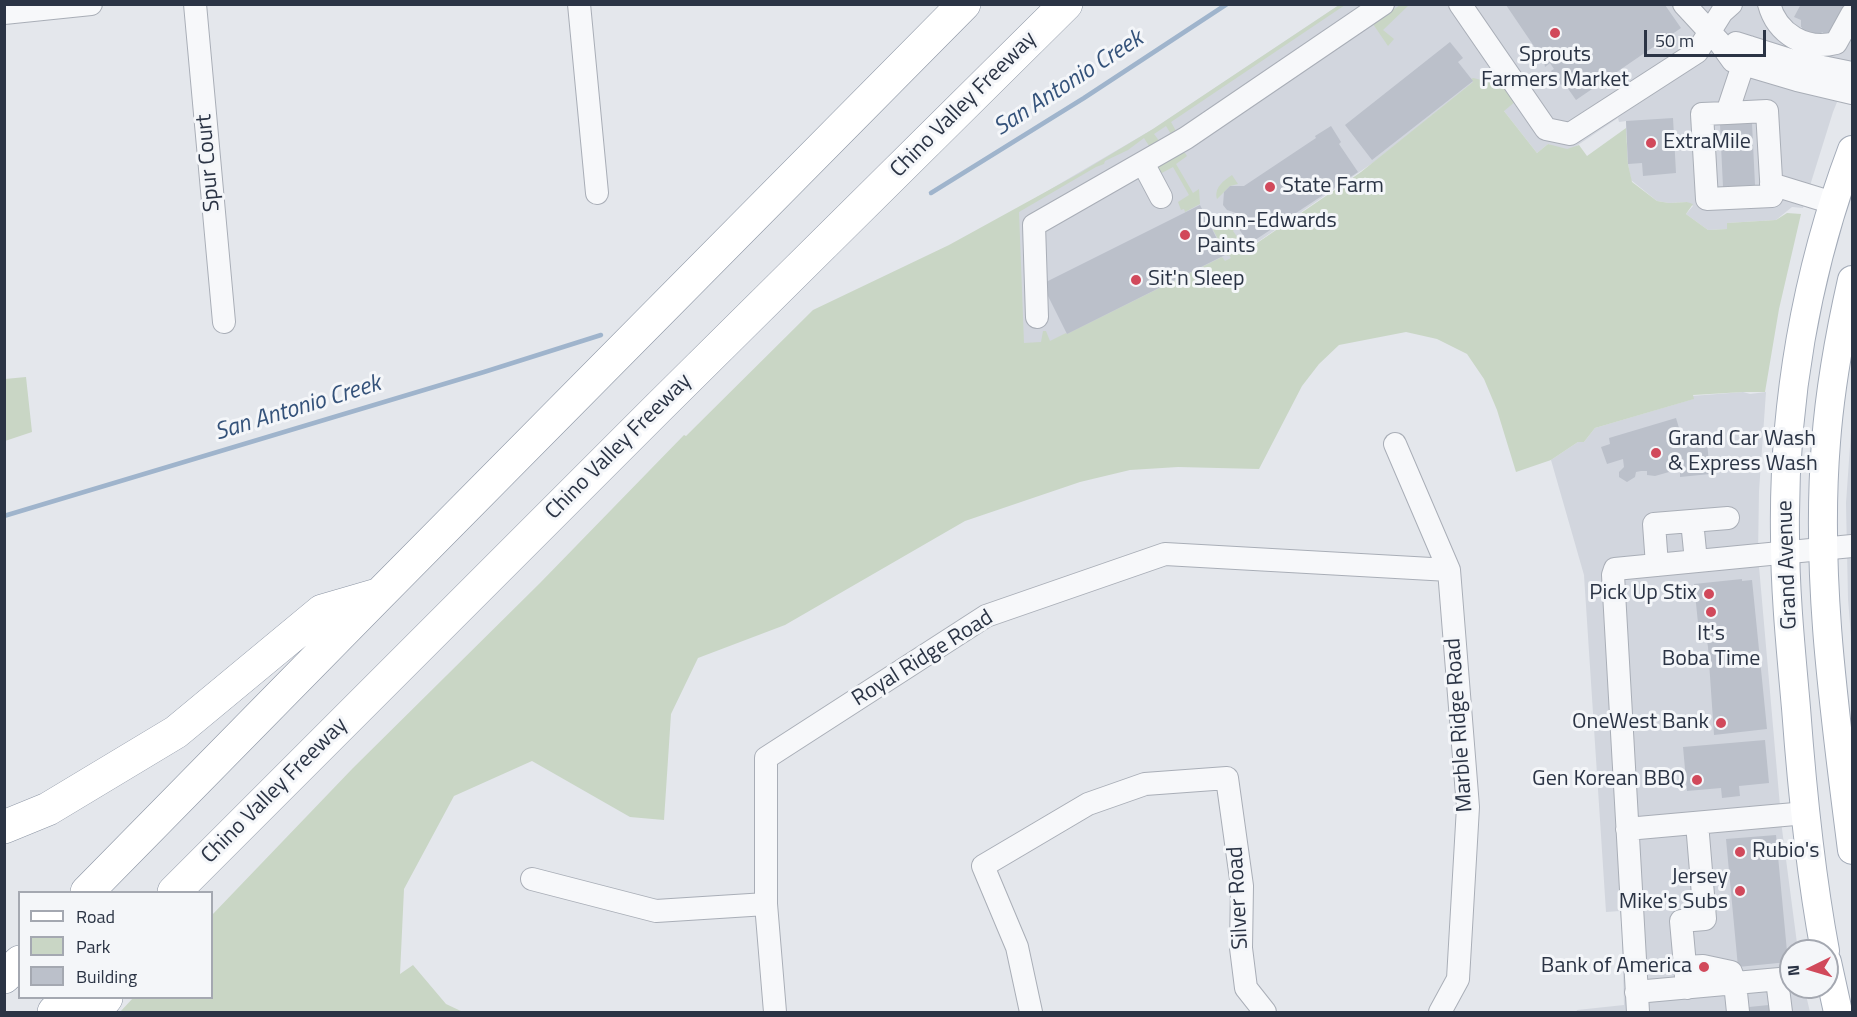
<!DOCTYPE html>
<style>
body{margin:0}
#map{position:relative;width:1857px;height:1017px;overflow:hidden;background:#e4e7ec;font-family:"Titillium Web",sans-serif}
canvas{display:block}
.frame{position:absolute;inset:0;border:6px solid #2b3445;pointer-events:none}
.legend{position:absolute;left:18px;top:891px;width:195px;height:108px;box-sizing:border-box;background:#f4f6f9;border:2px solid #a4a8b1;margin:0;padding:8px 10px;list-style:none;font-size:18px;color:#2b3445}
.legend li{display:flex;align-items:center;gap:12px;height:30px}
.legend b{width:30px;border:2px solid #a4a8b1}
.north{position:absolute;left:1779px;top:939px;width:60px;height:60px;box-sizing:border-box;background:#f4f6f9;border:2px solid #a4a8b1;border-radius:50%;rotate:265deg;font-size:16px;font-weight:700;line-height:24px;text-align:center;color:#2b3445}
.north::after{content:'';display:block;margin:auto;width:21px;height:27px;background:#d1495b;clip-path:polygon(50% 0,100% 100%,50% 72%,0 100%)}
.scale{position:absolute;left:1644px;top:30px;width:122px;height:27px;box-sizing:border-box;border:3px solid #2b3445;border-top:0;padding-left:8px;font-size:18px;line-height:21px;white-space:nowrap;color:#2b3445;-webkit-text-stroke:4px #f4f6f9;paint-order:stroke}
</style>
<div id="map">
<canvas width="1857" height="1017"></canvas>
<div class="frame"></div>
<ul class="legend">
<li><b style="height:8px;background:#fff"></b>Road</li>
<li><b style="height:16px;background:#c9d6c5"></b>Park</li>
<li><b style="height:16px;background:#bbc0ca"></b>Building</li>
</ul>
<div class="north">N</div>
<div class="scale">50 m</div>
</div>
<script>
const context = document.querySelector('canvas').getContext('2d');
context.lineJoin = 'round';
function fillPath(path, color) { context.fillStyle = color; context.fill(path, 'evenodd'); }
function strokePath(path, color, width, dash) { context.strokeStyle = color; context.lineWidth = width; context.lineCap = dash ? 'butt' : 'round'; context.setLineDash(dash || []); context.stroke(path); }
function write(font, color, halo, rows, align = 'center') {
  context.font = font + ' "Titillium Web",sans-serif'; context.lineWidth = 6; context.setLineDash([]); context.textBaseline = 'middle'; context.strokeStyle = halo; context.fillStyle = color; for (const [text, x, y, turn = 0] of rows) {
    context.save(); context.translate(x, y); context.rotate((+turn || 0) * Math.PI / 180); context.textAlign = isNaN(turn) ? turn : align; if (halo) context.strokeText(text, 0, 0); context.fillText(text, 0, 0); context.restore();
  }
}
fillPath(new Path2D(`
 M1339 5H1852V65L1833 112 1803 208 1792 207 1776 220 1727 223 1728 229 1708 230 1686 214 1693 206 1687 202 1669 203 1657 201 1631 180 1628 164 1626 121 1619 122 1618 118 1572 149H1561L1548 144 1537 153 1504 111 1471 79 1474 82 1374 162 1230 261 1060 343 1015 361 1010 213 1153 129Z
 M1743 392 1750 394 1766 392 1759 491 1758 555 1782 829 1798 951H1791V987H1804L1810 1012H1576L1577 1010 1624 1005 1622 933 1620 911 1606 912 1584 575 1551 460 1578 442H1584L1595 428 1693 399 1692 396Z
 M1852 418V649L1848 599 1846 503Z`), '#d2d6de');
fillPath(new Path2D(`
 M1339 5H1345L1171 122 1176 131 1171 134 1166 126 1154 134 1160 142 1151 149 1144 138 1128 150 1105 161 1104 164 1096 167 1019 212 1024 343 1041 342 1043 331H1046L1050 341 1066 333 1067 334 1222 257 1225 261 1231 258 1229 255 1227 256 1212 228 1231 215 1238 225 1233 231 1245 248 1239 251 1241 254 1361 172 1473 82 1471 79 1473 78C1491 82 1505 85 1516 101L1504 111 1537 153 1548 144 1567 149 1579 145 1587 156 1626 128 1628 164 1632 182 1657 201 1669 203 1687 202 1693 204 1686 214 1708 230 1727 229V223L1776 220 1787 213 1801 214 1779 309 1765 392H1743L1693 395 1694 399 1595 428 1584 442H1578L1551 460 1516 472 1497 410 1484 379 1467 354 1437 339 1406 332 1339 345 1319 364 1302 386 1259 469 1178 467 1130 470 1080 482 965 521 785 625 698 658 671 714 664 820 630 817 532 761 454 796 404 889 400 974 413 965 446 1004 463 1012H120L133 998H212V915L353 768 540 583 684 435 686 436 813 310 949 245 1080 173 1153 129Z
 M1400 5H1409L1383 30 1394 39 1388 46 1373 24Z
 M1181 152 1185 153 1187 156 1176 164 1193 193 1199 189 1200 204 1185 212 1184 209 1181 210 1178 202 1189 195 1173 167 1158 175 1155 169Z
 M1232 175 1238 184 1230 186 1217 199C1214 188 1223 181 1232 175Z
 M26 377 32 432 5 441V379Z`), '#c9d6c5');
strokePath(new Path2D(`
 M931 193 1084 98 1227 4
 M4 516 484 372 601 335`), '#9fb4cc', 4.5);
fillPath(new Path2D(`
 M1801 4H1849L1830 37 1822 32 1819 37 1800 33 1802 27H1801V20L1794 17Z
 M1506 5H1665L1681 28 1576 100 1564 83 1561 85 1551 71 1554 69 1550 63 1545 67 1544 61Z
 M1450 42 1463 58 1458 62 1473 81 1372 160 1345 125Z
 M1673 118 1676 173 1643 176 1642 163 1628 164 1626 121Z
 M1752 123 1755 185 1723 187 1720 124Z
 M1331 126 1341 142 1339 144 1358 172 1249 244 1239 229 1244 225 1236 213 1227 210 1223 205 1224 192 1230 186H1244L1316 138 1315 136Z
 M1200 205 1225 255 1067 334 1042 284Z
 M1676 418 1682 438 1678 440 1679 444 1707 442 1710 474 1680 477V468L1669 469V472L1655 476 1647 475V471H1641L1636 472 1635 477 1627 482 1619 477V472L1624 467 1623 459 1607 464 1601 447 1610 444 1609 438Z
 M1742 579V581L1752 580 1767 729 1714 735 1708 647 1704 623H1698L1694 584Z
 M1765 740 1769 783 1739 786 1740 796 1722 798 1721 788 1687 791 1683 747Z
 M1776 835 1788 962 1738 967 1726 839Z
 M1769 1005 1770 1012H1749V1007Z`), '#bbc0ca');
const minor = new Path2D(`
 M195 4 224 322
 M579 4 597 193
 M1460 4 1546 129 1570 134 1697 52 1722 12 1731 4
 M1684 4 1720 43 1733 61 1797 80 1852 93
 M1769 4C1777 34 1806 51 1836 43L1852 14
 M4 13 91 4
 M1736 43 1793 61 1852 73
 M1727 113 1702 114 1707 199 1772 196 1767 111 1727 113 1749 47
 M1143 163 1161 197
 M1771 184 1833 203
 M1037 317 1034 225 1186 138 1383 4
 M1395 444 1449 570 1468 807 1458 979 1440 1012
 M1692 521 1696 561
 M1657 565 1654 524 1728 518
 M1627 829 1806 813
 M532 879 656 911 766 904
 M1685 967 1703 966 1731 972 1735 983 1738 1012
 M1777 980 1781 1012
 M1687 988 1681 921 1705 919 1697 823
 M1636 992 1791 978
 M775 1012 766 904V758L986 616 1165 554 1449 570
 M1031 1012 1017 947 983 866 1088 804 1145 784 1227 778 1242 886 1241 948 1246 988 1265 1012
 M1638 1012 1613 575 1615 569 1852 546`);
const major = new Path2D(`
 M1852 280C1840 333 1830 388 1826 442 1815 578 1835 715 1852 850
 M1825 951C1810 871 1802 789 1796 708 1791 651 1785 594 1785 536 1783 406 1806 272 1852 150
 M1827 962 1838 1012`);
const highway = new Path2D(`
 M4 827 48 809 176 732 322 611 377 595
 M87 892 379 595 964 4
 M174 892 658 408 1066 4
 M4 977 20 962
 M54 1012 69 998
 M94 1012 106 998`);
strokePath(minor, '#a9aeb7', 24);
strokePath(major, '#a3abb8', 30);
strokePath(highway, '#8b94a3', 34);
strokePath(minor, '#f7f8fa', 22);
strokePath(major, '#fff', 28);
strokePath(highway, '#fff', 33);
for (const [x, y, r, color] of [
 [1555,33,6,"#d1495b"],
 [1651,143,6,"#d1495b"],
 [1270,187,6,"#d1495b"],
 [1185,235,6,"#d1495b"],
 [1136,280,6,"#d1495b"],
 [1656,453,6,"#d1495b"],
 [1709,594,6,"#d1495b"],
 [1711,612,6,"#d1495b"],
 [1721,723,6,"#d1495b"],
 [1697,780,6,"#d1495b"],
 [1740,852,6,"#d1495b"],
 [1740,891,6,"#d1495b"],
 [1704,967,6,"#d1495b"]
]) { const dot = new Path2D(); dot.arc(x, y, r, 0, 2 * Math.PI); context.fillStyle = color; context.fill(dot); strokePath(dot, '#f4f6f9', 2); }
write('22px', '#2b3445', '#f4f6f9', [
 ["Sprouts",1555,56,"center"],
 ["Farmers Market",1555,81,"center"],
 ["ExtraMile",1663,143],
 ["State Farm",1282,187],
 ["Dunn-Edwards",1197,222],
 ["Paints",1197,247],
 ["Sit'n Sleep",1148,280],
 ["Grand Car Wash",1668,440],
 ["& Express Wash",1668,465],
 ["Pick Up Stix",1697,594,"right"],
 ["It's",1711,635,"center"],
 ["Boba Time",1711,660,"center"],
 ["OneWest Bank",1709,723,"right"],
 ["Gen Korean BBQ",1685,780,"right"],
 ["Rubio's",1752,852],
 ["Jersey",1728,878,"right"],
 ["Mike's Subs",1728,903,"right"],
 ["Bank of America",1692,967,"right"]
], 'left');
write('22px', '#2b3445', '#f4f6f9', [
 ["Chino Valley Freeway",964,105,-45],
 ["Spur Court",209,163,-95],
 ["Chino Valley Freeway",619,447,-45],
 ["Grand Avenue",1788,565,-92],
 ["Royal Ridge Road",923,659,-32],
 ["Marble Ridge Road",1460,725,-94],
 ["Chino Valley Freeway",275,791,-45],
 ["Silver Road",1239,898,-93]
]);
write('italic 24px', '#34527a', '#f4f6f9', [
 ["San Antonio Creek",1069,84,-33],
 ["San Antonio Creek",298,409,-17]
]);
</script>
